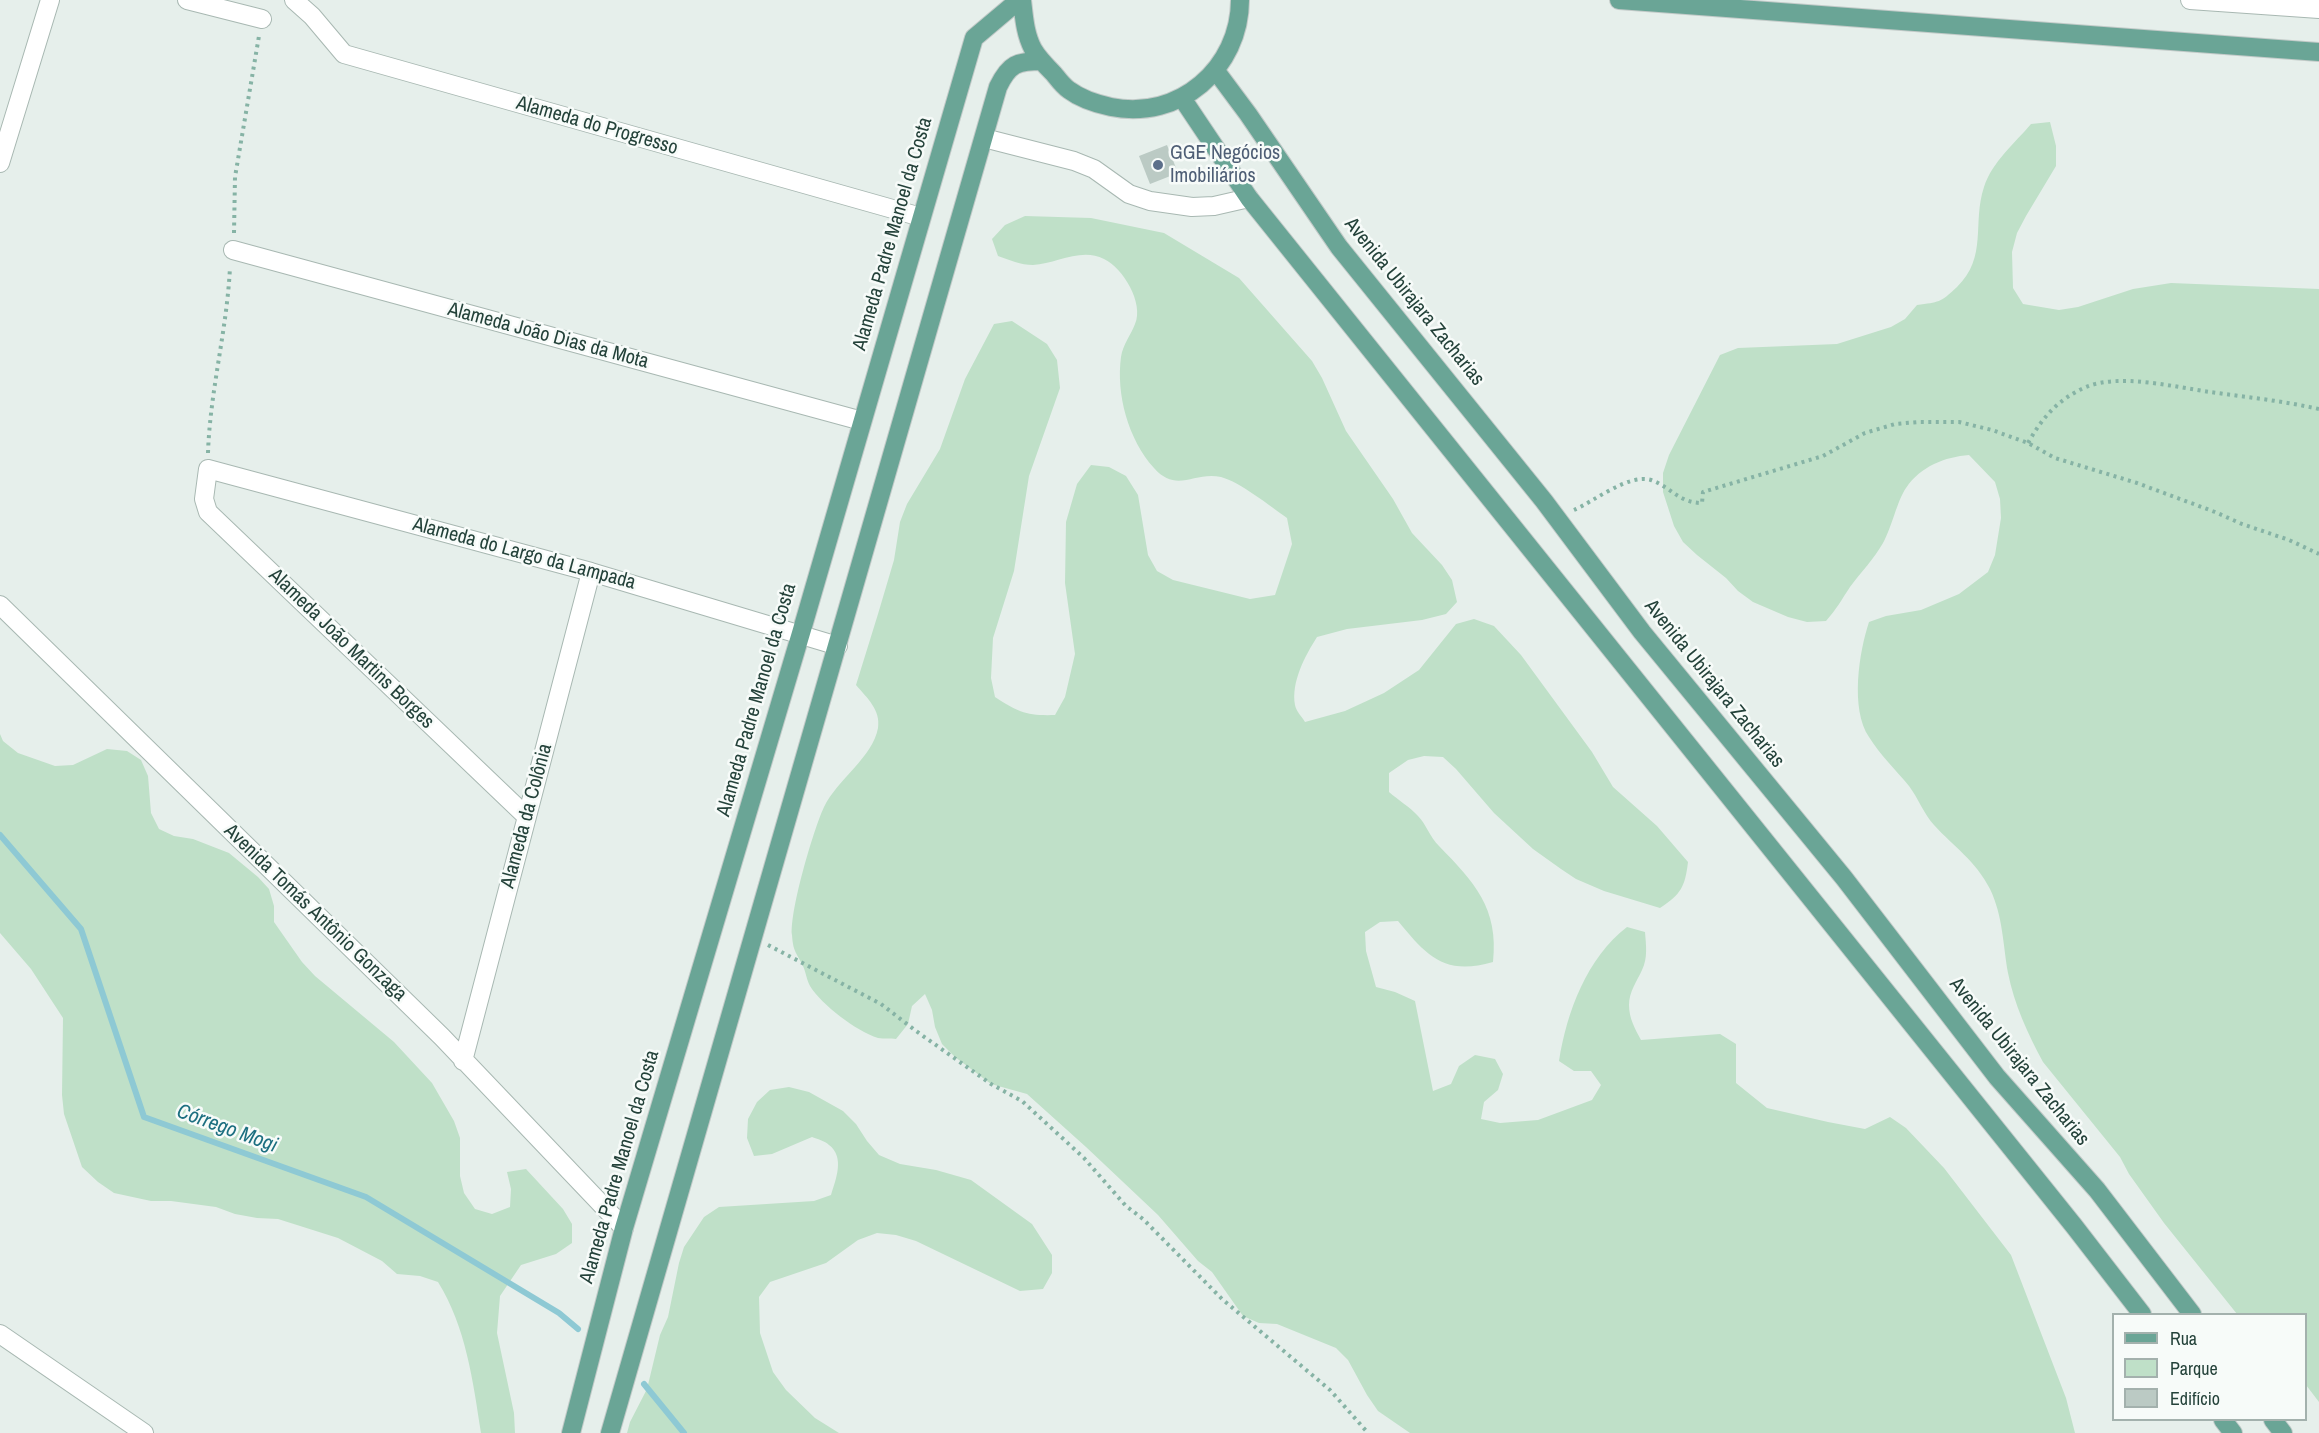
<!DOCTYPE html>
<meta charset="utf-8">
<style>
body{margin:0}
#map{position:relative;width:2319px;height:1433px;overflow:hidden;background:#e6efeb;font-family:"Archivo Narrow",sans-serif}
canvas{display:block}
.legend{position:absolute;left:2112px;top:1313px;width:195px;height:108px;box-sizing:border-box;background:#f7fbf9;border:2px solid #a3b1ad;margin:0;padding:8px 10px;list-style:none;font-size:18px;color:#24423a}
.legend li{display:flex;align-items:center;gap:12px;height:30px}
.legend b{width:30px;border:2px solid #a3b1ad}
</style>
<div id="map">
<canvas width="2319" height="1433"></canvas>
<ul class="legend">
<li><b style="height:8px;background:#6aa596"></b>Rua</li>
<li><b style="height:16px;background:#bfe0c8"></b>Parque</li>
<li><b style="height:16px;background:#bbcac4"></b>Edifício</li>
</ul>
</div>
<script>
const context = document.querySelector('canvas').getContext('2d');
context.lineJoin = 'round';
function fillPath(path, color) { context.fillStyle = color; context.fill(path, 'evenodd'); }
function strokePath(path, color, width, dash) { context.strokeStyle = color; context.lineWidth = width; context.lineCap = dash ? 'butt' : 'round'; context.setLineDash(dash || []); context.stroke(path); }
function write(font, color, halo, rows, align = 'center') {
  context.font = font + ' "Archivo Narrow",sans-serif'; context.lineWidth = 5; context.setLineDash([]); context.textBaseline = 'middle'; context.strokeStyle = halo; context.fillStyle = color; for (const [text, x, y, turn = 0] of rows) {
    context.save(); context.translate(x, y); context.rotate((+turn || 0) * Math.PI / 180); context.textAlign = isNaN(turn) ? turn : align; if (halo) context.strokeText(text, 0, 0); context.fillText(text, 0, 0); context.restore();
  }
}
fillPath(new Path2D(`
 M2050 122 2056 146V166L2026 216 2017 233 2012 252 2013 288 2023 304 2059 310 2078 307 2133 289 2171 283 2319 289V1402L2306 1385V1314H2237L2164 1223 2129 1174 2120 1157 2043 1062C2028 1034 2014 1004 2008 973 2003 945 2003 916 1990 889 1975 860 1954 847 1934 825 1924 814 1918 798 1909 786 1896 770 1880 755 1869 737 1850 709 1859 652 1869 622L1886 616 1921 610 1959 594 1988 572 1995 555 2001 518 2000 499 1995 482 1969 455C1945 457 1921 466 1906 488 1897 501 1892 527 1883 543 1874 559 1861 572 1850 587 1842 599 1836 610 1826 621L1807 622 1788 617 1753 602 1738 591 1726 578 1697 555 1683 542 1674 526 1663 492V473L1669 455 1720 355 1738 348 1837 344 1891 327 1905 319 1917 305C1939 302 1940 303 1957 287 1988 257 1972 223 1984 187 1992 162 2015 143 2031 124Z
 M1025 216 1091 218 1164 233 1239 278 1312 361 1322 378 1346 431 1393 499 1412 533 1442 565 1452 580 1457 602 1446 614 1422 620 1347 629 1317 637C1305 656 1291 682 1295 705 1296 711 1302 717 1305 722L1345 711 1384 693 1419 670 1456 624 1474 619 1494 626 1521 655 1592 752 1613 787 1657 826 1688 862C1685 887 1681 894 1660 908L1604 891 1576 879 1561 869 1533 849 1494 813 1456 769 1443 757 1424 756 1408 760 1389 773V792C1398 800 1410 807 1418 816 1426 824 1430 837 1439 846 1474 882 1499 908 1493 962 1444 976 1427 956 1398 921L1380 922 1365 932 1366 951 1376 987 1395 992 1415 1001 1433 1091 1451 1084 1459 1066 1475 1055 1495 1059 1503 1074 1498 1090 1484 1102 1481 1119 1500 1123 1538 1120 1592 1100 1601 1085 1591 1071H1574L1559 1061C1567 1011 1587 958 1627 927L1645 932C1646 945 1648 958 1642 970 1637 981 1629 992 1629 1005 1629 1018 1635 1029 1641 1040L1720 1034 1736 1044V1083L1767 1108 1828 1122 1865 1129 1890 1117 1906 1128 1944 1168 2011 1255 2066 1398 2075 1433H1410L1378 1411 1367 1395 1348 1360 1336 1348 1277 1324 1259 1323 1243 1316 1212 1272 1198 1261 1158 1215 1086 1147 1027 1094 991 1084 955 1057 942 1044 935 1027 932 1010 925 994 912 1006 908 1024 896 1039C891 1038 884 1039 878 1038 856 1031 822 1005 810 986 806 979 806 971 802 964 796 952 793 951 792 935 790 910 813 831 824 807 837 780 873 757 878 728 881 710 867 698 856 685L878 614 894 560 900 522 907 504 940 449 965 379 994 324 1012 321 1047 344 1057 360 1060 388 1029 476 1014 571 993 638 991 678 995 697C1018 712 1027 716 1055 715L1065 697 1075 654 1065 583 1066 522 1077 484 1091 465 1109 467 1126 476 1138 495 1148 555 1157 571 1173 580 1250 599 1275 595 1292 544 1287 518C1270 506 1240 482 1221 477 1194 471 1177 494 1154 468 1128 439 1116 394 1121 357 1123 344 1131 335 1135 324 1144 303 1123 268 1104 259 1081 247 1056 264 1033 265 1021 265 1009 260 998 256L992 239 1005 225Z
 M0 734 3 741 18 753 55 766 73 765 107 749 127 751 141 760 148 776 151 813 159 829 174 836 193 839 229 853 258 877 269 889 274 906V922L302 962 315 976 394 1042 432 1083 454 1121 460 1138V1176L464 1193 475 1209 492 1214 510 1207 511 1189 507 1172 526 1169 563 1209 572 1224V1243L556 1254 521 1265 500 1296 497 1333 514 1413 515 1433H481C473 1381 466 1327 438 1282L420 1276 397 1274 382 1261 338 1238 278 1219 257 1218 235 1214 216 1207 171 1201H151L114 1193 98 1182 82 1167 64 1114 62 1095 63 1018 31 969 0 933Z
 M789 1087 809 1092 843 1111 856 1124 867 1141 879 1155 900 1164 936 1170 971 1180 1032 1224 1052 1255V1273L1043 1289 1020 1291 916 1241 896 1235 877 1233 858 1240 826 1263 770 1282 759 1297 760 1333 773 1372 786 1390 815 1418 839 1433H627L630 1422 647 1389 660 1335 668 1317 679 1263 684 1247 704 1217 719 1207 814 1201 831 1195C836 1179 845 1157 829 1145 825 1141 817 1139 812 1137L772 1154 754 1156 747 1138 748 1119 757 1102 770 1090Z`), '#bfe0c8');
strokePath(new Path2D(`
 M0 835 81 929 144 1117 366 1197 559 1313 578 1329
 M644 1384 684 1433`), '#8ec9d4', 6);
fillPath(new Path2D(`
 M1167 145 1178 173 1150 184 1139 156Z`), '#bbcac4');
const minor = new Path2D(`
 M187 0 262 19
 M294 0 312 16 344 54 921 217
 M2190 0 2319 9
 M984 138 1074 161 1094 169 1129 194 1150 201 1192 207 1214 206 1249 198
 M0 163 50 0
 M233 250 862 421
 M0 605 442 1037 624 1228
 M527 817 208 512 204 499 208 469 591 572 838 646
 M463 1061 591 572
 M0 1334 144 1433`);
const major = new Path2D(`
 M1022 0C1024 17 1025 34 1033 49 1038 58 1046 66 1054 74 1058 79 1063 86 1069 90 1081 99 1097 104 1111 107 1179 121 1240 68 1240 0
 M1619 0 2319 52
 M1216 71 1248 114 1339 247 1544 501 1642 632 1844 878 1997 1077 2097 1190 2192 1314
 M1182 98 1249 198 2074 1226 2142 1314
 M2223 1420 2233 1433
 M2273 1420 2283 1433
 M571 1433 624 1228 801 633 974 38 1019 0
 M610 1433 998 87C1009 64 1017 61 1042 61`);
strokePath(minor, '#a8b8b2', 20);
strokePath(major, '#c2cac8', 20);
strokePath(new Path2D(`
 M234 233 235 177 259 36
 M2028 443C2042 418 2058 399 2086 387 2120 373 2174 387 2210 392 2246 397 2283 401 2319 409
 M208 453C210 391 227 330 230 267
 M1574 510C1593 502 1629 473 1651 480 1671 487 1679 503 1702 503L1703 492 1823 456 1865 433 1895 424 1918 422H1959L1992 430 2028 443 2055 458 2137 483 2215 512 2242 524 2289 540 2319 554
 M768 945 881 1004 916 1031 991 1084 1022 1101 1084 1158 1126 1206 1143 1219 1222 1299 1330 1390 1368 1433`), '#86b3a5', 4, [3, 4.5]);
strokePath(minor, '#fff', 18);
strokePath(major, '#6aa596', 18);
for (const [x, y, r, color] of [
 [1158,165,6,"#5c6f8a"]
]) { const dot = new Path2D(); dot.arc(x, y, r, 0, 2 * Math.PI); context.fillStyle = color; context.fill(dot); strokePath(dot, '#f7fbf9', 2); }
write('20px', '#24423a', '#f7fbf9', [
 ["Alameda do Progresso",597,126,16],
 ["Alameda Padre Manoel da Costa",893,234,-74],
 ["Avenida Ubirajara Zacharias",1414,302,51],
 ["Alameda João Dias da Mota",548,336,15],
 ["Alameda do Largo da Lampada",524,554,15],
 ["Alameda João Martins Borges",351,649,44],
 ["Avenida Ubirajara Zacharias",1714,684,51],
 ["Alameda Padre Manoel da Costa",757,700,-74],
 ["Alameda da Colônia",527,816,-75],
 ["Avenida Tomás Antônio Gonzaga",315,913,44],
 ["Avenida Ubirajara Zacharias",2019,1062,51],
 ["Alameda Padre Manoel da Costa",620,1167,-74]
]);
write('20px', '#4e5e75', '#f7fbf9', [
 ["GGE Negócios",1170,154],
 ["Imobiliários",1170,177]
], 'left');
write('italic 21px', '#1c6f80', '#f7fbf9', [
 ["Córrego Mogi",227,1129,20]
]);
</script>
